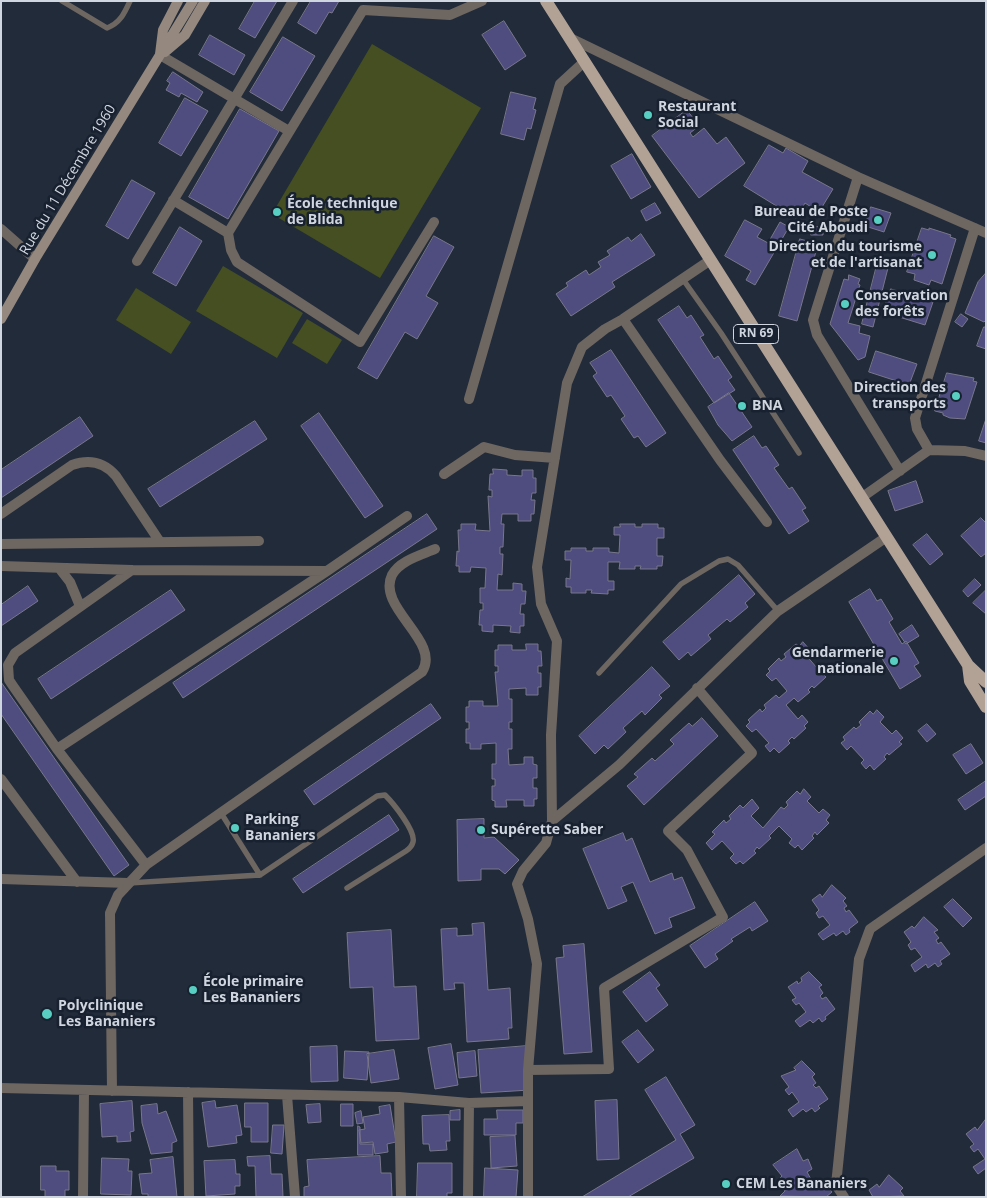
<!DOCTYPE html>
<meta charset="utf-8">
<style>
body{margin:0}
#map{position:relative;width:987px;height:1198px;overflow:hidden;background:#222b39;font-family:"Open Sans",sans-serif}
canvas{display:block}
.frame{position:absolute;inset:0;border:2px solid #d0d6df;pointer-events:none}
</style>
<div id="map">
<canvas width="987" height="1198"></canvas>
<div class="frame"></div>
</div>
<script>
const context = document.querySelector('canvas').getContext('2d');
context.lineJoin = 'round';
function fillPath(path, color) { context.fillStyle = color; context.fill(path, 'evenodd'); }
function strokePath(path, color, width, dash) { context.strokeStyle = color; context.lineWidth = width; context.lineCap = dash ? 'butt' : 'round'; context.setLineDash(dash || []); context.stroke(path); }
function write(font, color, halo, rows, align = 'center') {
  context.font = font + ' "Open Sans",sans-serif'; context.lineWidth = 5; context.setLineDash([]); context.textBaseline = 'middle'; context.strokeStyle = halo; context.fillStyle = color; for (const [text, x, y, turn = 0] of rows) {
    context.save(); context.translate(x, y); context.rotate((+turn || 0) * Math.PI / 180); context.textAlign = isNaN(turn) ? turn : align; if (halo) context.strokeText(text, 0, 0); context.fillText(text, 0, 0); context.restore();
  }
}
fillPath(new Path2D(`
 M372 44 481 108 380 278 272 214Z
 M223 266 303 313 277 358 196 311Z
 M136 288 191 322 171 354 116 320Z
 M307 319 342 340 327 364 292 343Z`), '#454f21');
const building = new Path2D(`
 M255 1H277L255 38 239 29Z
 M311 1H339L332 13 329 12 316 34 298 23Z
 M504 21 526 56 505 70 482 35Z
 M210 35 245 55 234 75 199 55Z
 M283 37 315 56 282 111 250 92Z
 M173 72 203 92 197 102 181 93 179 97 166 90 170 83 167 81Z
 M511 92 536 98 533 109 536 110 531 129 527 128 524 140 501 134Z
 M185 98 208 111 181 156 159 143Z
 M240 109 279 131 228 219 189 197Z
 M687 110 699 126 690 133 693 137 704 128 717 144 726 137 745 163 699 198 652 136Z
 M769 145 783 153 786 148 808 161 802 172 833 189 819 212 805 203 796 218 744 186Z
 M632 154 651 187 631 199 611 166Z
 M132 180 155 193 128 239 106 226Z
 M655 203 661 213 646 221 641 211Z
 M871 207 891 213 884 232 865 226Z
 M745 220 762 229 757 237 768 243 780 222 789 227 755 285 746 280 751 271 725 256Z
 M811 226 823 227V235H811Z
 M180 227 202 241 176 286 153 273Z
 M922 228 929 230V228L951 235 950 237 956 239 942 284 931 280 929 285 914 280 915 274 907 272Z
 M641 234 655 255 612 282 615 287 571 316 556 294 568 286 566 283 586 270 589 275 601 267 598 262 610 255 607 251 628 237 631 241Z
 M434 236 454 247 426 296 438 303 417 339 405 332 377 379 358 368Z
 M800 239 818 244 797 321 779 316Z
 M878 261 889 264 873 327 862 324Z
 M986 273V320L984 322 965 313 978 282Z
 M849 275 860 279 858 284 860 285 848 323 860 326 859 333 870 336 865 357 858 360 830 324 844 279 848 280Z
 M891 289 933 302 925 325 883 312Z
 M679 306 687 318 691 315 704 335 700 337 714 359 718 356 732 377 728 380 735 390 714 403 658 320Z
 M961 314 968 319 962 327 955 322Z
 M984 327H986V349L977 346Z
 M611 350 666 433 646 447 638 436 634 438 621 419 625 416 611 395 607 397 593 376 597 373 590 363Z
 M876 351 917 364 909 385 869 372Z
 M947 373 974 378 973 381 977 382 965 419 950 418 943 415V413L935 411Z
 M729 393 752 427 732 441 718 425 708 407Z
 M319 413 383 506 365 518 301 426Z
 M80 417 93 436 1 498V470Z
 M986 419V443L979 441Z
 M255 421 267 439 160 507 148 489Z
 M754 436 762 448 766 446 779 465 774 468 789 489 792 487 806 508 802 510 809 521 789 534 733 450Z
 M493 469 507 470V475L522 476V470H533V478H536V493H532L531 500H535L534 514H531V521H518V514H502L501 524H504L503 547H500V554H503L502 575 498 574 497 590H513V583L522 584V591H526L525 604H521L520 614H524V626H520V633L510 632 511 626 493 625V632L482 631V625H479L480 610H483V603H480V588H485L486 568 471 567 470 572H459V566H456L457 551 459 552 458 530H461V524H476L475 530 490 531 488 496 492 497V490H489L490 474H493Z
 M916 481 923 502 895 511 888 491Z
 M427 514 437 529 183 698 173 683Z
 M981 518 986 523V553L981 557 961 536Z
 M620 524H635V527H642V524H658V528H664V538H657V556H663L662 566H657V569H640L641 566H635V569H619L620 562H608V581H614V590H608V594L591 593 592 590H586V593H571V587H566V578L570 579 571 560H565V551H571V548H586V551H593V548H609V552L619 553 620 535H614V527H620Z
 M927 534 943 554 930 565 913 545Z
 M739 575 755 594 745 603 748 607 730 622 727 619 708 635 711 639 691 656 688 652 679 660 663 642Z
 M975 579 981 585 968 597 963 591Z
 M28 586 38 601 1 626V605Z
 M870 589 877 601 881 599 893 619 889 622 902 644 906 641 919 663 914 666 921 676 900 689 849 602Z
 M171 590 185 610 51 699 38 679Z
 M986 590V614L973 603Z
 M912 625 919 636 906 644 899 634Z
 M803 642 810 650 805 654 817 668 822 664 828 671 824 675 826 677 814 688 812 686 808 690 810 692 798 702 794 698 786 705 798 719 802 715 808 722 804 726 806 728 794 739 792 737 788 741 790 743 779 753 774 748 770 752 765 746 769 743 756 729 752 732 746 726 750 722 748 720 760 709 762 712 766 708 764 705 776 695 779 698 787 691 776 678 772 681 766 675 770 671 768 669 779 658 781 661 786 657 784 654 796 644 799 646Z
 M526 644H538V651H541L542 666H538V673H541V687H538V695H526V688L509 689V699H512V722H509V729H512V749H508L509 765 524 764V757H533V764L537 765V778H533V788H537V799H534V806H524V800H506L507 807H495V801L492 800V786H495V779H492V764H496V743L481 744V749H470V743H466V729H469V722H466V707H469V701H483V706H498L495 672H498V666H495V650H498V645H512V650H526Z
 M652 667 670 686 659 695 662 698 645 715 642 711 623 728 626 732 608 749 604 745 595 754 579 736Z
 M1 682 129 865 114 876 1 714Z
 M431 704 441 718 314 805 304 791Z
 M877 710 884 717 880 722 892 734 896 730 903 738 899 742 902 744 889 755 887 753 884 757 886 759 874 770 870 765 866 769 861 763 864 760 851 746 847 750 841 743 845 740 843 737 854 727 856 729 861 725 859 722 870 711 873 714Z
 M702 718 718 736 644 805 627 786 638 777 634 774 652 758 655 761 674 744 670 740 689 723 692 726Z
 M927 724 936 734 927 742 918 731Z
 M971 744 983 763 966 774 953 755Z
 M986 781V796L965 810 958 800Z
 M804 789 811 797 807 801 819 813 823 809 830 815 826 820 829 823 817 835 815 832 812 836 814 838 802 850 798 845 795 848 789 843 792 839 779 826 769 836 771 838 759 849 757 847 754 851 756 853 743 864 740 861 736 864 730 858 734 854 722 841 712 850 706 843 715 834 712 832 724 820 726 823 731 819 729 816 740 805 743 808 752 799 759 808 751 816 763 828 781 807 784 809 788 805 786 802 797 791 800 794Z
 M389 815 399 830 303 893 293 879Z
 M484 819V838L494 837 519 860 505 874 499 869H481V880L458 881 457 820Z
 M623 833 626 841 632 838 650 882 672 873 674 880 682 877 695 908 669 918 672 927 655 934 633 882 621 887 627 901 608 909 583 849Z
 M832 885 846 898 843 901 847 906 844 908 846 912 849 910 858 922 849 929 850 932 846 935 843 931 836 936 834 933 823 940 818 934 830 925 823 916 819 918 816 913 819 910 812 900 820 894 822 897Z
 M953 899 972 918 963 927 944 907Z
 M755 902 768 921 752 931 750 927 731 939 733 941 715 954 718 959 705 968 690 946Z
 M924 917 938 930 934 932 939 938 936 940 938 944 941 942 950 954 940 961 942 964 938 967 935 963 928 968 926 964 915 972 911 965 922 957 915 948 911 950 908 945 911 942 904 932 912 926 914 928Z
 M484 923 488 990 510 988 512 1028H508L509 1039 467 1042 464 983H454L455 989 444 990 441 929 457 928V936L473 935 472 924Z
 M391 930 394 987 416 986 419 1039 376 1041 373 987 350 988 347 933Z
 M584 944 592 1052 564 1054 556 958 564 957 563 946Z
 M650 972 660 985 656 988 668 1005 646 1022 623 992Z
 M809 972 822 985 819 987 823 993 820 996 822 999 826 997 835 1009 825 1017 826 1019 822 1022 819 1018 813 1023 810 1020 800 1027 795 1021 806 1012 799 1003 796 1005 792 1000 796 998 788 987 797 981 798 984 802 981 801 978Z
 M638 1030 654 1050 638 1063 622 1042Z
 M451 1044 458 1085 435 1089 428 1048Z
 M337 1046 338 1081 311 1082 310 1047Z
 M527 1046 530 1090 481 1093 478 1050Z
 M394 1050 399 1079 371 1083 367 1054Z
 M345 1051 369 1052 367 1080 344 1078Z
 M475 1051 477 1076 459 1078 457 1053Z
 M802 1061 815 1074 812 1077 816 1083 813 1085 816 1088 819 1086 828 1099 818 1106 820 1108 815 1112 812 1108 806 1112 803 1109 793 1117 788 1110 799 1102 792 1092 789 1095 785 1090 789 1087 781 1076 796 1070 794 1068Z
 M666 1077 695 1125 680 1134 694 1158 628 1197H582L676 1140 645 1090Z
 M617 1100 619 1159 597 1160 595 1101Z
 M132 1101 134 1131 130 1132 131 1141 117 1142V1136L102 1137 100 1104Z
 M215 1101 216 1108 237 1105 242 1135 236 1136 237 1143 208 1147 202 1103Z
 M245 1103H268V1142H251V1127H245Z
 M157 1104 158 1114 166 1111 177 1141 172 1143V1152L151 1154 142 1123 141 1106Z
 M320 1104 321 1122 308 1123 306 1105Z
 M341 1104H353V1126H341Z
 M390 1105 396 1142 387 1144 388 1152 375 1154 373 1142 361 1143 359 1130 365 1129 363 1117 380 1114 379 1107Z
 M460 1110V1120H450V1111Z
 M497 1110H523V1123H516V1135H484V1119H497Z
 M361 1111 363 1123 357 1124 355 1113Z
 M449 1115 450 1141H446L447 1150 430 1151 429 1144H423L422 1116Z
 M986 1119V1168L978 1174 973 1167 985 1159 978 1149 974 1152 970 1147 974 1144 966 1134 975 1127 977 1130Z
 M273 1125H284L282 1154 271 1153Z
 M358 1126 360 1127V1144H373V1155H358Z
 M515 1136 517 1166 491 1168 490 1137Z
 M797 1149 803 1161 808 1159 812 1169 807 1172 812 1181 806 1183 810 1189 821 1179 832 1192 826 1197 780 1196 785 1191 779 1179 782 1176 773 1165Z
 M270 1156 271 1174H282L283 1197H256L255 1166H248L247 1157Z
 M380 1156 381 1173H391L392 1197H304V1187L309 1186 307 1160Z
 M173 1157 177 1197H148V1194H142L139 1174 152 1173 150 1160Z
 M102 1158 129 1159 128 1171H132L131 1195 101 1194Z
 M235 1160 236 1174H240V1186H235V1194L206 1196 204 1161Z
 M418 1163H452V1193H447V1197H417Z
 M41 1166H56V1171H69V1190H65V1197H45V1190H41Z
 M485 1168 518 1170 516 1197H484Z
 M889 1175 903 1188 900 1191 904 1196 873 1197 869 1190 877 1184 879 1187Z`);
fillPath(building, '#4f4c7f');
strokePath(building, '#78778b', 1);
strokePath(new Path2D(`
 M62 1 107 28C120 23 124 14 130 1
 M682 278 721 333 799 453
 M599 673 681 584 719 561 728 559 738 565 778 611
 M221 813 260 875 377 796 385 795C393 803 416 831 413 842 412 846 409 849 406 851L347 888
 M129 883 260 875`), '#6e6661', 5.5);
strokePath(new Path2D(`
 M570 38 858 177 986 233
 M160 55 289 131
 M858 177 813 320 817 335 900 471
 M173 200 228 233 363 10 450 15 482 1
 M1 229 35 259
 M228 233 231 250 237 262 360 342 434 222
 M137 261 293 1
 M623 319 720 460 767 522
 M469 399 560 84 585 61
 M929 450 917 429 915 418 975 228
 M444 474 484 447 515 455 555 458
 M861 498 929 450 965 451 986 456
 M1 514 72 465C89 459 104 462 116 476L160 542
 M1 544 259 541
 M1 566 132 570 327 571
 M59 568 70 582 80 606
 M132 570 15 653 8 665 9 680 13 686 57 749 146 865
 M57 749 327 571 407 516
 M1 779 77 882
 M552 821 619 765 778 611 885 538
 M1 879 128 883
 M528 1070 609 1069 604 988 723 917 687 850 668 831 752 753 697 688
 M1 1088 399 1097 469 1103 528 1101
 M112 1091 110 913 118 895 146 865 422 672C442 641 376 608 392 575 399 561 421 555 435 549
 M188 1092 189 1197
 M287 1095 295 1197
 M399 1097 401 1197
 M83 1197 84 1090
 M468 1197 469 1103
 M528 1197V1070L537 964 528 919 517 884 523 871 546 843 552 821 551 735 557 641 541 604 537 567 567 383 582 347 605 329 623 319 709 261
 M844 1197 836 1185 859 959 870 929 986 848`), '#6e6661', 10);
strokePath(new Path2D(`
 M165 52 185 35 205 1
 M160 54 163 30 178 1
 M1 319 35 259 193 1`), '#94887f', 10);
strokePath(new Path2D(`
 M546 1 968 665 986 682
 M968 665 970 681 986 707`), '#b2a296', 12);
for (const [x, y, r, color] of [
 [648,115,5,"#57cec1"],
 [277,212,5,"#57cec1"],
 [878,220,5,"#57cec1"],
 [932,255,5,"#57cec1"],
 [845,304,5,"#57cec1"],
 [956,396,5,"#57cec1"],
 [742,406,5,"#57cec1"],
 [894,661,5,"#57cec1"],
 [235,828,5,"#57cec1"],
 [481,830,5,"#57cec1"],
 [193,990,5,"#57cec1"],
 [47,1014,6,"#57cec1"],
 [726,1184,5,"#57cec1"]
]) { const dot = new Path2D(); dot.arc(x, y, r, 0, 2 * Math.PI); context.fillStyle = color; context.fill(dot); strokePath(dot, '#18212f', 2); }
for (const [x, y, w] of [
 [756,334,45]
]) { const box = new Path2D(); box.roundRect(x - w / 2, y - 9.5, w, 19, 4); context.fillStyle = '#18212f'; context.fill(box); strokePath(box, '#d0d6df', 1); }
write('bold 12px', '#d0d6df', null, [
 ["RN 69",756,334]
]);
write('bold 14px', '#d0d6df', '#18212f', [
 ["Restaurant",658,107],
 ["Social",658,123],
 ["École technique",287,204],
 ["de Blida",287,220],
 ["Bureau de Poste",868,212,"right"],
 ["Cité Aboudi",868,228,"right"],
 ["Direction du tourisme",922,247,"right"],
 ["et de l'artisanat",922,263,"right"],
 ["Conservation",855,296],
 ["des forêts",855,312],
 ["Direction des",946,388,"right"],
 ["transports",946,404,"right"],
 ["BNA",752,406],
 ["Gendarmerie",884,653,"right"],
 ["nationale",884,669,"right"],
 ["Parking",245,820],
 ["Bananiers",245,836],
 ["Supérette Saber",491,830],
 ["École primaire",203,982],
 ["Les Bananiers",203,998],
 ["Polyclinique",58,1006],
 ["Les Bananiers",58,1022],
 ["CEM Les Bananiers",736,1184]
], 'left');
write('14px', '#d0d6df', '#18212f', [
 ["Rue du 11 Décembre 1960",68,180,-59]
]);
</script>
